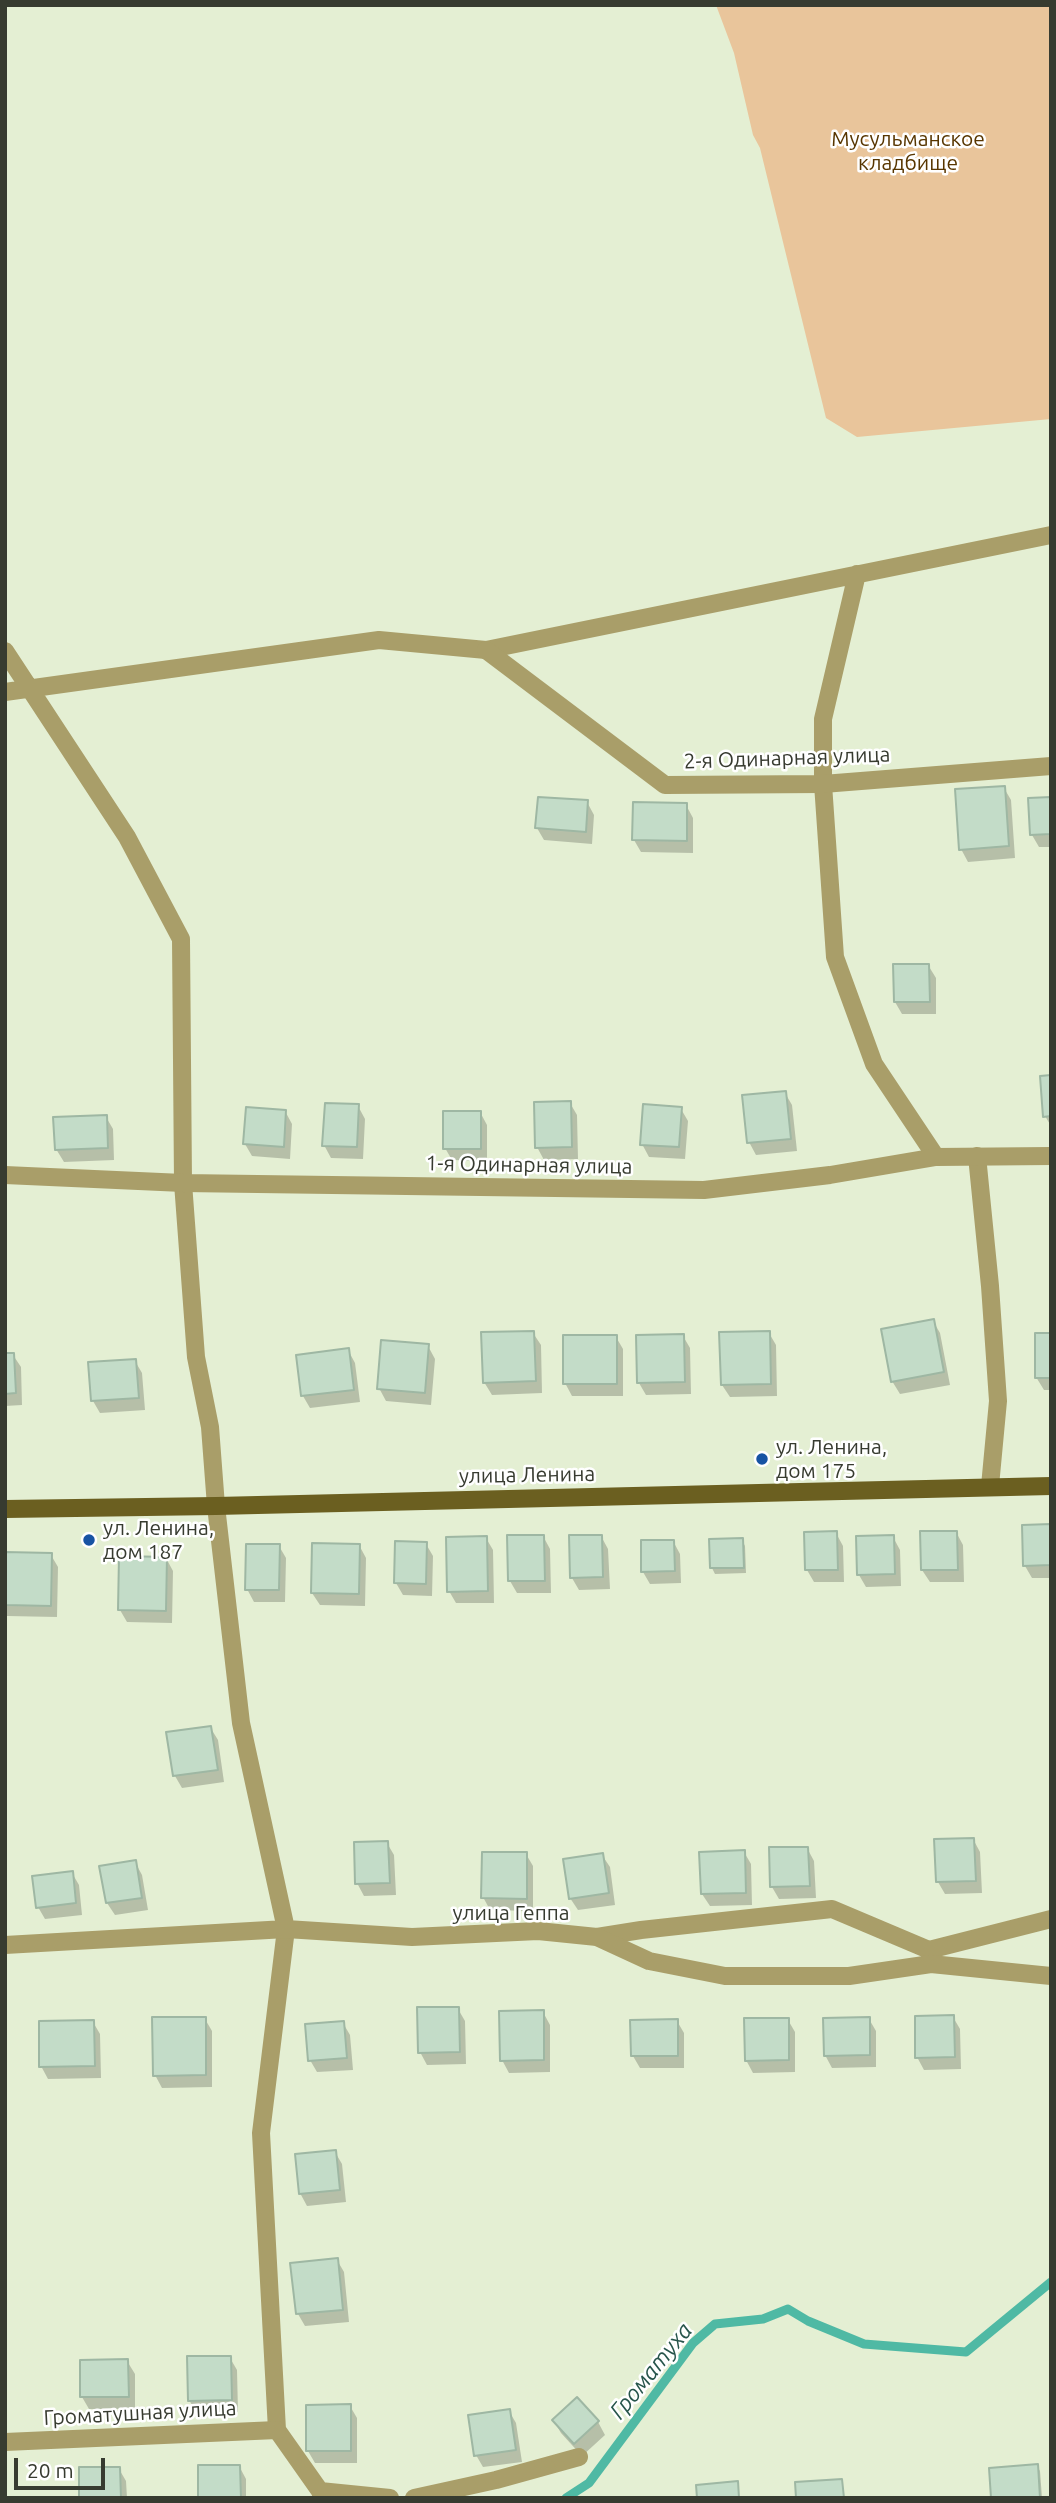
<!DOCTYPE html>
<meta charset="utf-8">
<style>
body{margin:0}
#map{position:relative;width:1056px;height:2503px;overflow:hidden;background:#e4efd3;font-family:Ubuntu,sans-serif}
canvas{display:block}
.frame{position:absolute;inset:0;border:7px solid #373b30;pointer-events:none}
.scale{position:absolute;left:14px;top:2458px;width:91px;height:32px;box-sizing:border-box;border:4px solid #373b30;border-top:0;padding-left:9px;font-size:21px;line-height:24px;white-space:nowrap;color:#373b30;-webkit-text-stroke:5px #fff;paint-order:stroke}
</style>
<div id="map">
<canvas width="1056" height="2503"></canvas>
<div class="frame"></div>
<div class="scale">20 m</div>
</div>
<script>
const context = document.querySelector('canvas').getContext('2d');
context.lineJoin = 'round';
function fillPath(path, color) { context.fillStyle = color; context.fill(path, 'evenodd'); }
function strokePath(path, color, width, dash) { context.strokeStyle = color; context.lineWidth = width; context.lineCap = dash ? 'butt' : 'round'; context.setLineDash(dash || []); context.stroke(path); }
function write(font, color, halo, rows, align = 'center') {
  context.font = font + ' Ubuntu,sans-serif'; context.lineWidth = 5; context.setLineDash([]); context.textBaseline = 'middle'; context.strokeStyle = halo; context.fillStyle = color; for (const [text, x, y, turn = 0] of rows) {
    context.save(); context.translate(x, y); context.rotate((+turn || 0) * Math.PI / 180); context.textAlign = isNaN(turn) ? turn : align; if (halo) context.strokeText(text, 0, 0); context.fillText(text, 0, 0); context.restore();
  }
}
fillPath(new Path2D(`
 M716 5H1051V419L857 437 826 418 760 148 753 135 734 53Z`), '#e9c59b');
fillPath(new Path2D(`
 M1004 788 1011 800 1015 858 968 862 961 849Z
 M1051 799V847H1039L1032 835Z
 M587 802 594 815 592 844 544 840 537 828Z
 M686 805 693 818V853L641 852 634 840Z
 M928 965 936 978V1014H902L895 1002Z
 M1051 1077V1126L1045 1116Z
 M785 1093 792 1105 797 1151 756 1155 749 1142Z
 M570 1103 577 1115 578 1159 544 1160 537 1147Z
 M358 1106 365 1119 363 1159 331 1158 324 1145Z
 M681 1109 688 1121 685 1159 649 1157 642 1144Z
 M285 1111 292 1124 290 1159 252 1156 245 1144Z
 M480 1112 487 1125V1161L452 1160 445 1148Z
 M106 1117 113 1129 114 1160 64 1162 56 1149Z
 M933 1321 940 1333 950 1385 900 1394 892 1381Z
 M533 1333 541 1345 542 1393 492 1395 484 1382Z
 M769 1333 776 1345 777 1396 730 1397 722 1385Z
 M1051 1335V1390H1044L1036 1377Z
 M683 1336 690 1348 691 1394 646 1395 639 1383Z
 M616 1337 623 1349V1396H572L565 1383Z
 M428 1346 435 1359 431 1405 386 1401 379 1388Z
 M348 1350 355 1363 360 1402 310 1408 303 1396Z
 M5 1355H13L21 1367 22 1405 5 1406Z
 M135 1361 142 1373 145 1410 100 1413 93 1401Z
 M1051 1526V1578H1032L1025 1566Z
 M956 1532 963 1545 964 1582H930L922 1570Z
 M836 1533 843 1546 844 1582H814L807 1570Z
 M543 1536 550 1549 551 1593H517L510 1581Z
 M601 1536 608 1549 610 1589 579 1590 572 1578Z
 M893 1537 900 1550 901 1586 866 1587 859 1575Z
 M486 1538 493 1550 494 1603H456L449 1591Z
 M742 1540 745 1546 746 1573 715 1574 712 1568Z
 M673 1541 680 1554 681 1583 650 1584 643 1572Z
 M426 1544 433 1556 432 1596 403 1595 396 1583Z
 M359 1545 366 1558 365 1606 320 1605 312 1593Z
 M279 1546 286 1558 285 1602H254L247 1589Z
 M5 1554 51 1555 58 1567 57 1617 7 1616 5 1613Z
 M121 1557 166 1558 173 1571 172 1623 127 1622 120 1610Z
 M210 1727 218 1740 224 1782 182 1788 175 1776Z
 M973 1839 980 1852 982 1893 945 1894 938 1882Z
 M387 1843 394 1855 396 1895 364 1896 357 1883Z
 M807 1848 814 1861 816 1898 779 1899 772 1887Z
 M744 1852 751 1864 752 1905 710 1906 702 1894Z
 M526 1854 533 1866V1911L490 1910 483 1897Z
 M602 1855 610 1867 615 1905 578 1910 570 1898Z
 M135 1862 142 1875 148 1910 115 1915 107 1903 101 1868Z
 M72 1873 79 1885 82 1915 45 1919 38 1907Z
 M458 2009 465 2021 466 2064 427 2065 420 2052Z
 M543 2012 550 2025V2072L509 2073 502 2060Z
 M953 2017 960 2029 961 2069 924 2070 917 2057Z
 M205 2019 212 2031V2087L162 2088 155 2075Z
 M869 2019 876 2031V2067L832 2068 825 2055Z
 M788 2020 795 2032V2072L753 2073 746 2060Z
 M677 2021 684 2033V2068H640L633 2056Z
 M93 2022 100 2034 101 2078 48 2079 41 2066Z
 M343 2023 350 2035 353 2070 317 2072 310 2060Z
 M335 2152 342 2164 346 2202 307 2206 300 2193Z
 M337 2260 344 2272 349 2322 305 2326 298 2314Z
 M230 2358 237 2370 238 2412 197 2413 189 2400Z
 M127 2361 135 2374V2409H89L82 2397Z
 M577 2400 598 2422 605 2435 582 2456 561 2433 554 2421Z
 M350 2406 357 2418V2463H315L308 2451Z
 M509 2411 516 2423 522 2462 483 2467 476 2455Z
 M239 2466 246 2479V2498H200Z
 M1037 2466 1040 2471 1042 2498H992Z
 M119 2469 126 2481 127 2498H81Z`), '#0003');
strokePath(new Path2D(`
 M566 2498 589 2483 693 2343 715 2324 763 2319 788 2309 808 2321 864 2344 966 2352 1051 2282`), '#4fb9a4', 9);
const building = new Path2D(`
 M1005 786 1009 846 959 850 955 789Z
 M538 797 588 800 586 832 535 828Z
 M1051 797V834L1030 835 1028 798Z
 M633 802 687 803V841L632 840Z
 M893 964H929L930 1002H894Z
 M1051 1075V1116L1043 1117 1040 1076Z
 M786 1091 791 1139 747 1143 742 1095Z
 M571 1101 572 1147 535 1148 534 1102Z
 M325 1103 359 1104 357 1147 322 1146Z
 M643 1104 682 1107 679 1147 640 1145Z
 M246 1107 286 1110 284 1147 243 1144Z
 M443 1111H481V1149H443Z
 M107 1115 108 1148 55 1150 53 1117Z
 M934 1319 944 1372 891 1382 881 1329Z
 M534 1331 536 1381 483 1383 481 1332Z
 M770 1331 771 1384 721 1385 719 1332Z
 M1035 1333H1051V1378H1035Z
 M684 1334 685 1382 637 1383 636 1335Z
 M563 1335H617V1384H563Z
 M381 1340 429 1344 425 1393 377 1389Z
 M349 1348 354 1390 301 1396 296 1355Z
 M5 1353H14L16 1393 5 1394Z
 M136 1359 139 1398 91 1401 88 1362Z
 M1051 1524V1565L1023 1566 1022 1525Z
 M837 1531 838 1570H805L804 1532Z
 M920 1531H957L958 1570H921Z
 M507 1535H544L545 1581H508Z
 M569 1535H602L603 1577 570 1578Z
 M894 1535 895 1574 857 1575 856 1536Z
 M487 1536 488 1591 447 1592 446 1537Z
 M743 1538 744 1568H710L709 1539Z
 M641 1540H674L675 1571 641 1572Z
 M395 1541 427 1542 426 1584 394 1583Z
 M312 1543 360 1544 359 1594 311 1593Z
 M246 1544H280L279 1590H245Z
 M5 1552 52 1553 51 1606 5 1605Z
 M119 1556 167 1557 166 1611 118 1610Z
 M211 1726 218 1770 173 1776 166 1732Z
 M974 1838 976 1881 936 1882 934 1839Z
 M388 1841 390 1883 355 1884 354 1842Z
 M769 1847H808L810 1886 770 1887Z
 M745 1850 746 1893 701 1894 699 1852Z
 M482 1852H527V1899L481 1898Z
 M603 1853 609 1893 569 1899 563 1859Z
 M136 1860 142 1898 106 1903 99 1866Z
 M73 1871 76 1903 36 1908 32 1876Z
 M417 2007H459L460 2052 418 2053Z
 M544 2010V2060L500 2061 499 2011Z
 M954 2015 955 2057 915 2058V2016Z
 M152 2017H206V2075L153 2076Z
 M870 2017V2055L824 2056 823 2018Z
 M744 2018H789V2060L745 2061Z
 M678 2019V2056H631L630 2020Z
 M94 2020 95 2066 39 2067V2021Z
 M344 2021 347 2058 308 2061 305 2024Z
 M336 2150 340 2190 299 2194 295 2154Z
 M338 2258 343 2310 296 2314 290 2263Z
 M187 2356H231L232 2400 188 2401Z
 M128 2359 129 2397H80V2360Z
 M577 2397 599 2421 574 2444 552 2420Z
 M351 2404V2451H306V2405Z
 M510 2409 516 2450 474 2456 468 2415Z
 M1038 2464 1040 2498H991L989 2468Z
 M198 2465H240L241 2498H198Z
 M79 2467H120L121 2498H79Z
 M842 2479 844 2498H796L795 2482Z
 M738 2481 739 2498H697L696 2485Z`);
fillPath(building, '#c3dcc8');
strokePath(building, '#9eb7a3', 2);
strokePath(new Path2D(`
 M857 574 823 719V784L835 957 874 1064 936 1157
 M5 651 127 837 181 939 183 1183 196 1357 210 1427 216 1506
 M5 692 379 640 486 650 1051 535
 M977 1156 990 1286 998 1401 990 1486
 M286 1929 261 2133 277 2430 320 2491 322 2498
 M597 1937 641 1930 832 1909 929 1950
 M931 1961 929 1950 1051 1919
 M320 2491 390 2498
 M414 2498 496 2480 579 2457`), '#a99e69', 18);
strokePath(new Path2D(`
 M486 650 665 785 823 784 1051 766
 M5 1175 183 1183 704 1190 830 1175 936 1157 1051 1156
 M216 1506 241 1723 286 1929
 M5 1945 286 1929 412 1937 538 1931 597 1937 649 1961 725 1976H849L931 1964 1051 1976
 M5 2442 277 2430`), '#a99e69', 18);
strokePath(new Path2D(`
 M5 1509 216 1506 1051 1486`), '#6b5f20', 18);
for (const [x, y, r, color] of [
 [762,1459,7,"#1753a3"],
 [89,1540,7,"#1753a3"]
]) { const dot = new Path2D(); dot.arc(x, y, r, 0, 2 * Math.PI); context.fillStyle = color; context.fill(dot); strokePath(dot, '#fff', 2.5); }
write('21px', '#583600', '#fff', [
 ["Мусульманское",908,139],
 ["кладбище",908,163]
]);
write('21px', '#373b30', '#fff', [
 ["2-я Одинарная улица",787,758,-2],
 ["1-я Одинарная улица",529,1165,1],
 ["улица Ленина",527,1475,-1],
 ["улица Геппа",511,1913],
 ["Громатушная улица",140,2413,-3]
]);
write('21px', '#373b30', '#fff', [
 ["ул. Ленина,",776,1447],
 ["дом 175",776,1471],
 ["ул. Ленина,",103,1528],
 ["дом 187",103,1552]
], 'left');
write('italic 23px', '#27554b', '#fff', [
 ["Громатуха",651,2371,-51]
]);
</script>
